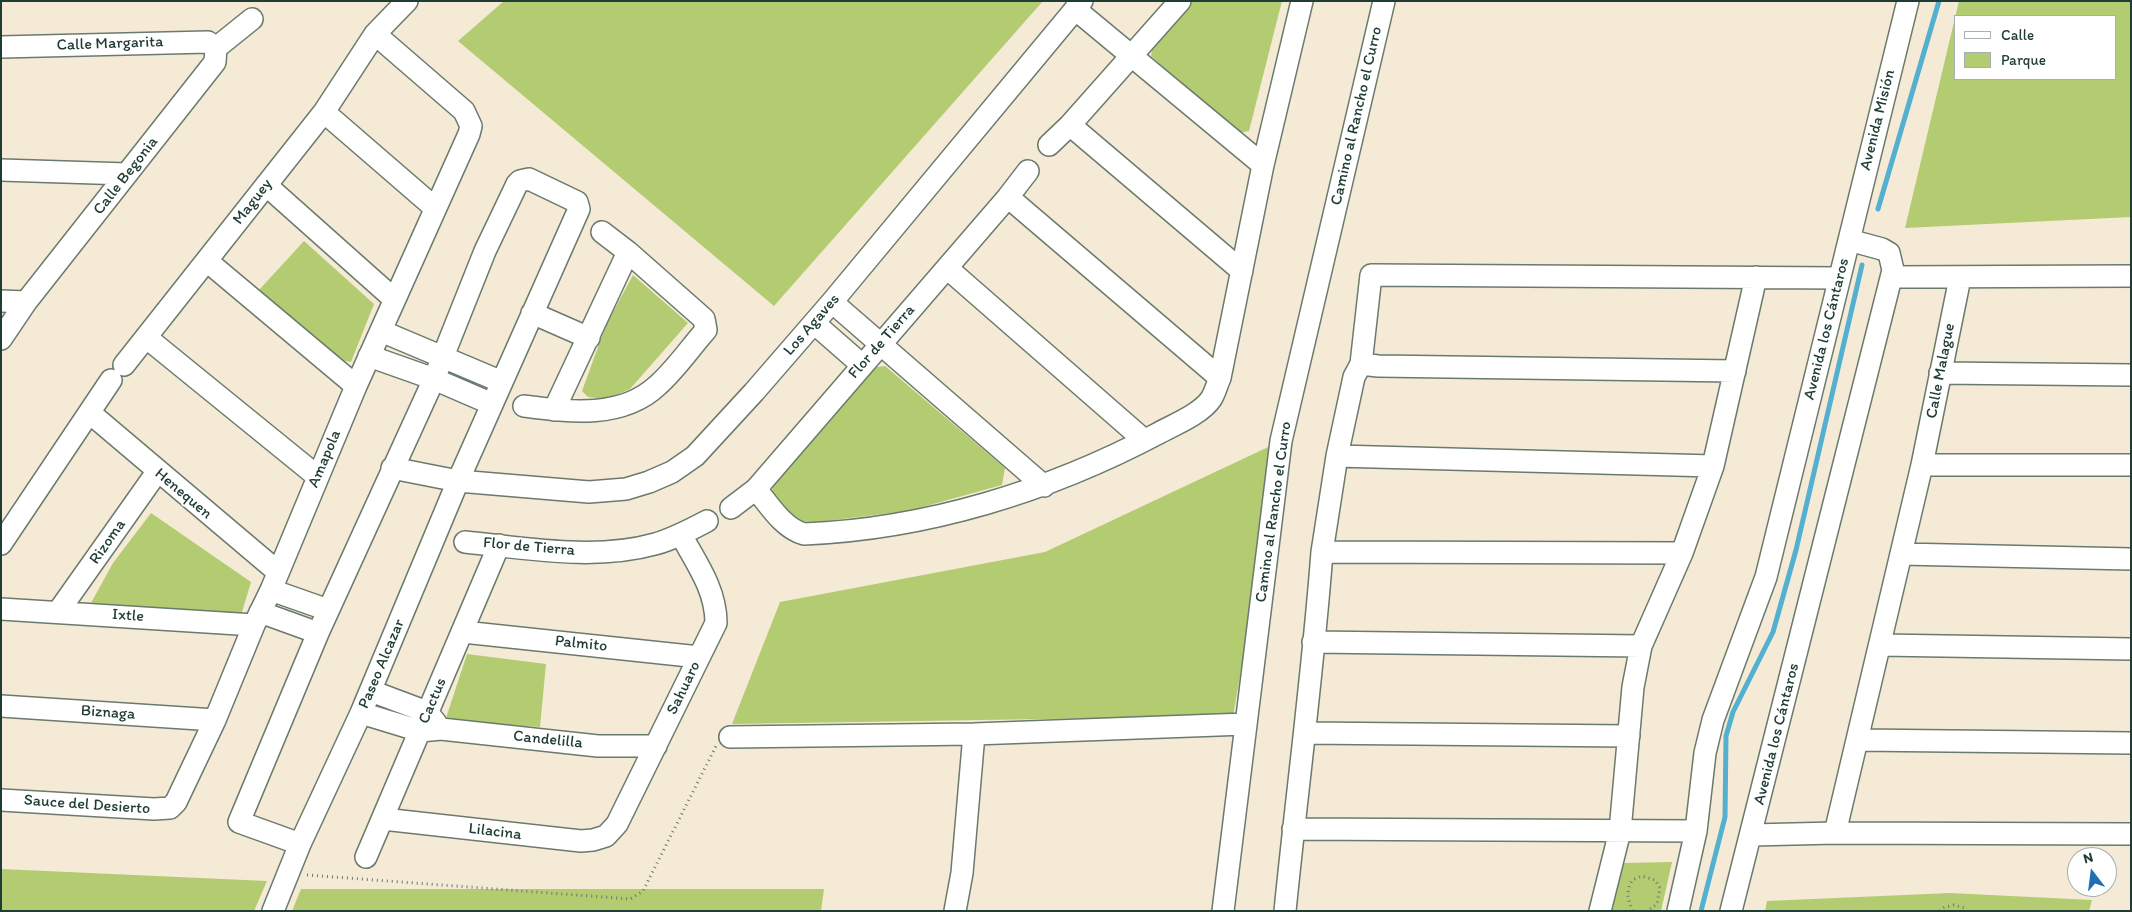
<!DOCTYPE html>
<meta charset="utf-8">
<style>
body{margin:0}
#map{position:relative;width:2132px;height:912px;overflow:hidden;background:#f5ead5;font-family:Itim,sans-serif}
canvas{display:block}
.frame{position:absolute;inset:0;border:2px solid #1f3d34;pointer-events:none}
.legend{position:absolute;left:1954px;top:15px;width:162px;height:65px;box-sizing:border-box;background:#fff;border:1px solid #a5b1ae;margin:0;padding:6px 9px;list-style:none;font-size:15px;color:#1f3d34}
.legend li{display:flex;align-items:center;gap:10px;height:25px}
.legend b{width:25px;border:1px solid #a5b1ae}
.north{position:absolute;left:2067px;top:847px;width:50px;height:50px;box-sizing:border-box;background:#fff;border:1px solid #a5b1ae;border-radius:50%;rotate:345deg;font-size:14px;font-weight:700;line-height:20px;text-align:center;color:#1f3d34}
.north::after{content:'';display:block;margin:auto;width:18px;height:22px;background:#1f6fb2;clip-path:polygon(50% 0,100% 100%,50% 72%,0 100%)}
</style>
<div id="map">
<canvas width="2132" height="912"></canvas>
<div class="frame"></div>
<ul class="legend">
<li><b style="height:6px;background:#fff"></b>Calle</li>
<li><b style="height:14px;background:#b3cc71"></b>Parque</li>
</ul>
<div class="north">N</div>
</div>
<script>
const context = document.querySelector('canvas').getContext('2d');
context.lineJoin = 'round';
function fillPath(path, color) { context.fillStyle = color; context.fill(path, 'evenodd'); }
function strokePath(path, color, width, dash) { context.strokeStyle = color; context.lineWidth = width; context.lineCap = dash ? 'butt' : 'round'; context.setLineDash(dash || []); context.stroke(path); }
function write(font, color, halo, rows, align = 'center') {
  context.font = font + ' Itim,sans-serif'; context.lineWidth = 4; context.setLineDash([]); context.textBaseline = 'middle'; context.strokeStyle = halo; context.fillStyle = color; for (const [text, x, y, turn = 0] of rows) {
    context.save(); context.translate(x, y); context.rotate((+turn || 0) * Math.PI / 180); context.textAlign = isNaN(turn) ? turn : align; if (halo) context.strokeText(text, 0, 0); context.fillText(text, 0, 0); context.restore();
  }
}
fillPath(new Path2D(`
 M504 1H1043L774 306 458 41Z
 M1191 1H1282L1249 131 1239 133 1151 56 1153 45Z
 M1959 1H2131V217L1905 228ZM1956 16H2116V79H1956Z
 M304 241 374 304 351 362 341 360 259 290Z
 M633 275 688 323 630 389 606 399 588 397 582 391 606 325Z
 M885 366 1005 468 1002 485 908 511 817 522 790 521 772 494 773 484 870 368Z
 M1281 441 1233 716 732 724 780 602 1045 552Z
 M151 513 251 582 236 632 80 623 113 563Z
 M467 654 546 664 540 727 445 721Z
 M1672 862 1661 911H1612L1623 863Z
 M1 869 267 881 254 911H1Z
 M301 889H824L821 911H292Z
 M1950 893 2092 900 2089 911H1765L1767 901Z`), '#b3cc71');
strokePath(new Path2D(`
 M1878 209 1939 1
 M1701 911 1725 817 1726 736 1733 712 1773 632 1796 550 1862 265`), '#53b0d1', 5);
const minor = new Path2D(`
 M1075 9 1263 165
 M1 47 208 42 216 48
 M324 112 435 208
 M1070 125 1242 271
 M1049 145 1070 125 1180 1
 M1 170 127 174
 M266 185 394 299
 M1008 197 1220 378
 M207 261 356 386
 M947 268 1144 440
 M1892 277 2131 276
 M1 301 26 302
 M832 302 1044 486
 M532 313 589 338
 M814 323 862 365
 M381 331 502 382
 M147 338 318 477
 M1 339 26 302 215 62 216 48 252 19
 M369 356 434 379 492 404
 M1361 364 1371 275 1839 278
 M124 365 324 112 375 34 407 1
 M1940 373 2131 375
 M524 406C570 412 622 419 658 385 676 369 690 348 706 330L704 319 628 252 602 232
 M554 410 628 252
 M90 413 278 572
 M1337 456 1354 377 1361 364 1378 366 1735 371
 M1922 465H2131
 M392 468 458 481 589 492 626 489 649 482 672 472 695 456 754 392 832 302 1082 1
 M756 489C770 506 783 528 804 534 927 529 1049 491 1157 434 1173 425 1201 414 1211 399 1215 393 1217 384 1220 378L1263 165 1302 1
 M731 508 756 489 1008 197 1028 171
 M465 542C527 548 594 561 655 544 673 539 690 530 707 521
 M1 544 111 380
 M1322 552 1337 456 1713 466
 M1902 554 2131 559
 M271 590 328 610
 M1 609 254 625
 M58 612 157 472
 M260 612 318 633
 M463 632 699 657
 M1313 642 1641 646
 M1881 645 2131 649
 M371 691 427 712 436 723
 M1 706 215 720
 M361 713 420 731 441 729 598 746H656
 M1305 733 1629 736
 M730 737 974 734 1245 724
 M1858 740 2131 743
 M1 800 154 809 170 808 176 802 215 720 254 625 271 590 356 386 469 134 471 126 464 111 375 34
 M383 819 581 841 593 840 606 836 617 824 716 623C716 590 697 564 681 535
 M1293 829 1696 831
 M1835 833 1922 465 1960 278
 M1752 835 1835 833 2131 834
 M366 857 499 545
 M273 911 300 844 361 713 458 481 579 209 577 202 529 179 520 181 517 184 485 251 434 379 318 633 239 822 300 844
 M955 911 962 873 974 734
 M1223 911 1281 441 1384 1
 M1285 911C1297 791 1313 672 1322 552L1682 553
 M1600 911 1620 831 1633 687 1641 646 1682 553 1713 466 1756 277
 M1678 911 1696 831 1705 753 1713 720 1766 577 1908 1
 M1731 911 1893 270 1889 253 1882 249 1849 240`);
strokePath(minor, '#6a7a6c', 24);
strokePath(new Path2D(`
 M307 875 630 899 643 891 716 746
 M1633 911C1627 898 1626 893 1632 880L1642 876 1655 880 1660 888 1657 904 1647 911
 M1940 911 1942 908 1954 905 1965 908V911`), '#6a7a6c', 3, [1, 4]);
strokePath(minor, '#fff', 21);
write('16px', '#1f3d34', '#fff', [
 ["Calle Margarita",110,44,-2],
 ["Camino al Rancho el Curro",1357,116,-77],
 ["Avenida Misión",1878,120,-76],
 ["Calle Begonia",126,176,-52],
 ["Maguey",253,202,-52],
 ["Los Agaves",812,325,-49],
 ["Avenida los Cántaros",1827,329,-76],
 ["Flor de Tierra",882,342,-49],
 ["Calle Malague",1941,371,-79],
 ["Amapola",325,459,-67],
 ["Henequen",183,494,40],
 ["Camino al Rancho el Curro",1274,512,-82],
 ["Rizoma",108,542,-55],
 ["Flor de Tierra",529,547,5],
 ["Ixtle",128,616,4],
 ["Palmito",581,644,6],
 ["Paseo Alcazar",382,664,-67],
 ["Sahuaro",684,688,-64],
 ["Cactus",433,701,-67],
 ["Biznaga",108,713,4],
 ["Avenida los Cántaros",1777,734,-76],
 ["Candelilla",548,740,6],
 ["Sauce del Desierto",87,805,4],
 ["Lilacina",495,832,7]
]);
</script>
